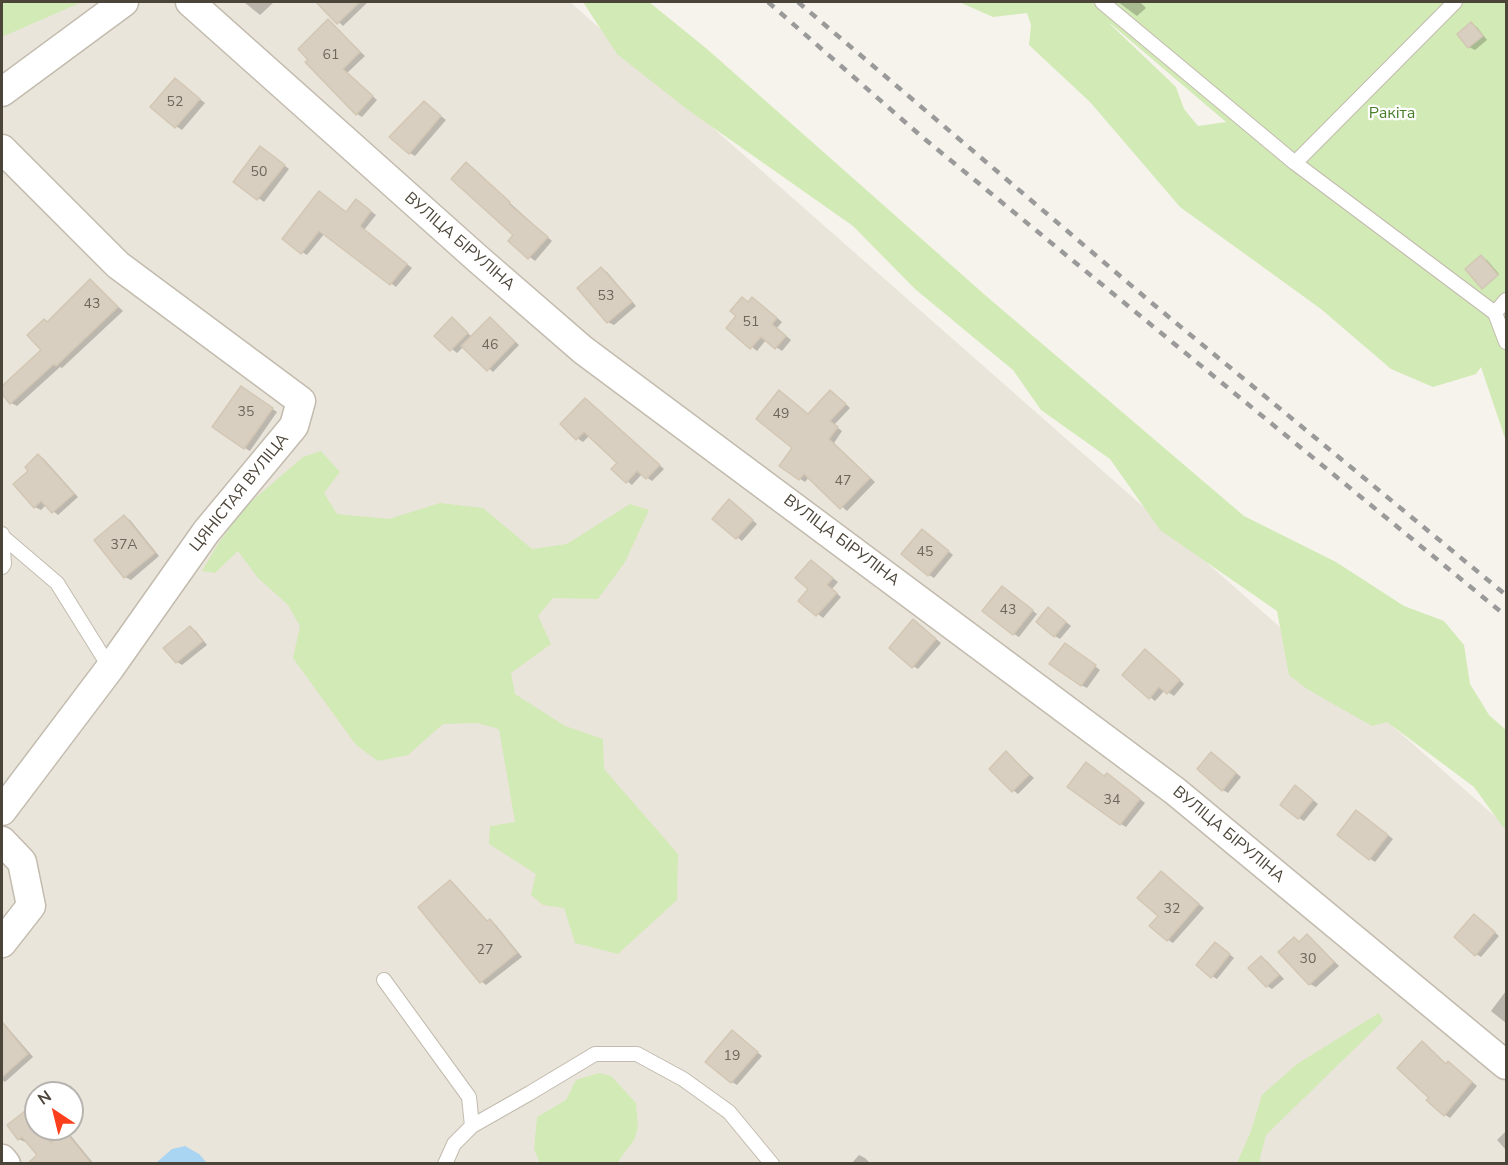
<!DOCTYPE html>
<meta charset="utf-8">
<style>
body{margin:0}
#map{position:relative;width:1508px;height:1165px;overflow:hidden;background:#f6f3ec;font-family:"Nunito Sans",sans-serif}
canvas{display:block}
.frame{position:absolute;inset:0;border:3px solid #4b4439;pointer-events:none}
.north{position:absolute;left:24px;top:1081px;width:60px;height:60px;box-sizing:border-box;background:#fff;border:2px solid #b7b4b0;border-radius:50%;rotate:325deg;font-size:16px;font-weight:700;line-height:24px;text-align:center;color:#4b4439}
.north::after{content:'';display:block;margin:auto;width:21px;height:27px;background:#fc3f1d;clip-path:polygon(50% 0,100% 100%,50% 72%,0 100%)}
</style>
<div id="map">
<canvas width="1508" height="1165"></canvas>
<div class="frame"></div>
<div class="north">N</div>
</div>
<script>
const context = document.querySelector('canvas').getContext('2d');
context.lineJoin = 'round';
function fillPath(path, color) { context.fillStyle = color; context.fill(path, 'evenodd'); }
function strokePath(path, color, width, dash) { context.strokeStyle = color; context.lineWidth = width; context.lineCap = dash ? 'butt' : 'round'; context.setLineDash(dash || []); context.stroke(path); }
function write(font, color, halo, rows, align = 'center') {
  context.font = font + ' "Nunito Sans",sans-serif'; context.lineWidth = 4.5; context.setLineDash([]); context.textBaseline = 'middle'; context.strokeStyle = halo; context.fillStyle = color; for (const [text, x, y, turn = 0] of rows) {
    context.save(); context.translate(x, y); context.rotate((+turn || 0) * Math.PI / 180); context.textAlign = isNaN(turn) ? turn : align; if (halo) context.strokeText(text, 0, 0); context.fillText(text, 0, 0); context.restore();
  }
}
fillPath(new Path2D(`
 M2 2H570L1506 826V1163L2 1164ZM36 1093H72V1129H36Z`), '#eae5da');
fillPath(new Path2D(`
 M2 2H82L2 37Z
 M583 2H649L707 49 985 295 1244 516 1336 562 1404 606 1444 621 1464 645 1470 684 1489 715 1506 730V829L1503 827 1474 787 1387 722 1372 726 1307 689 1289 675 1277 611 1160 530 1110 459 1041 410 1013 370 915 289 853 226 688 110 617 54Z
 M959 2H1506V441L1481 367 1476 374 1433 387 1391 369 1321 309 1180 207 1090 102 1029 45 1031 25 1027 13 993 17ZM1110 24H1111L1226 122 1198 126 1184 109 1176 87Z
 M321 451 340 472 324 493 337 514 389 519 440 503 483 508 532 549 567 544 630 504 649 510 625 562 598 599 553 598 538 616 551 644 511 673 515 694 565 726 603 739 604 769 678 854 677 900 618 954 575 943 564 908 543 905 531 895 536 874 489 844 490 826 515 822 499 729 477 723 443 724 408 755 378 761 356 745 293 658 300 626 288 605 258 578 238 551 215 573 202 571 218 544 245 507 303 457Z
 M1379 1013 1383 1021 1266 1135 1260 1158 1261 1163H1237L1251 1131 1262 1095 1297 1064Z
 M599 1073 611 1076 636 1103 638 1128 634 1140 617 1163H540L534 1149 537 1117 566 1100 576 1080Z`), '#d2eab5');
fillPath(new Path2D(`
 M185 1146 199 1154 207 1163H156L172 1149Z`), '#a9d4f2');
fillPath(new Path2D(`
 M244 2H274L260 15Z
 M331 2H368L343 26 324 8Z
 M1118 2H1140L1146 8 1137 16Z
 M328 21 365 56 347 73 377 100 362 117 357 114 307 62Z
 M1471 24 1477 27 1487 40 1475 50 1469 47 1459 35Z
 M175 80 205 103 182 130 176 126Z
 M424 103 446 120 415 156 410 153Z
 M266 151 289 169 264 202 235 181Z
 M467 164 552 241 535 261 510 241 515 234Z
 M324 196 347 213 362 204 376 215 364 230 412 268 396 287 325 233 307 255 302 252Z
 M1481 257 1487 260 1499 274 1485 286Z
 M601 269 607 272 636 306 614 325 608 322Z
 M90 280 123 311 62 368 60 367 17 406 11 403 2 392V388L43 350 45 320 49 323Z
 M758 302 782 322 777 328 791 340 782 351 766 340 757 351 728 328 749 303Z
 M452 319 472 337 495 322 519 345 493 372 464 346 457 353 436 336Z
 M247 391 277 412 250 451 245 448Z
 M836 395 850 408 834 425 842 431 834 443 875 482 847 511 809 477 805 482 781 466 794 448 809 415Z
 M586 400 664 469 652 481 642 474 632 485 627 481 619 463 590 435 583 442 577 438Z
 M39 456 44 459 78 497 58 515 46 505 41 510 35 507 30 471Z
 M730 501 757 524 742 541 714 519Z
 M125 517 130 520 159 556 131 580 125 577Z
 M928 534 953 555 934 578 929 575Z
 M812 562 838 582 832 589 841 597 823 618 800 600 810 589Z
 M1008 591 1037 614 1019 637 1014 634Z
 M1054 612 1071 626 1060 639 1055 636Z
 M919 625 941 643 918 669 913 666Z
 M190 627 196 631 207 645 182 665 177 662Z
 M1071 648 1100 670 1087 688 1081 685Z
 M1151 654 1184 684 1174 696 1165 690 1155 701 1150 697Z
 M1006 753 1034 778 1018 794 1013 790Z
 M1217 757 1241 777 1228 793 1223 790Z
 M1105 778H1113L1145 803 1126 827 1121 824Z
 M1301 790 1318 804 1304 821 1299 818Z
 M1362 815 1393 839 1375 862 1369 858Z
 M1161 873 1204 908 1173 943 1168 940Z
 M450 882 455 885 488 922 490 921 495 924 522 957 486 985 481 981Z
 M1479 919 1499 936 1481 957 1476 954Z
 M1308 936 1313 940 1339 966 1316 987 1310 984 1280 952 1295 939 1301 942Z
 M1221 947 1234 958 1217 979 1212 976Z
 M1262 958 1267 961 1284 979 1272 989 1267 986Z
 M1506 991V1023L1491 1011Z
 M2 1021 33 1057 5 1082 2 1080Z
 M733 1032 762 1056 737 1085 732 1082Z
 M1427 1046 1447 1065 1449 1062 1454 1066 1477 1086 1450 1118 1444 1114 1431 1097Z
 M25 1113 36 1123V1129H41L53 1144 65 1133 71 1136 94 1164H46L27 1141 25 1142 19 1139Z
 M1506 1131V1150L1497 1140Z
 M859 1155 865 1158 871 1164H851Z`), '#0003');
const building = new Path2D(`
 M316 2H360L337 24Z
 M328 19 360 52 343 69 373 96 356 115 305 62 308 60 298 49Z
 M1471 22 1483 36 1468 48 1457 34Z
 M175 78 200 99 175 128 150 107Z
 M424 101 441 116 409 154 389 137Z
 M260 146 285 165 257 200 233 182Z
 M466 162 510 202 509 204 548 237 528 259 508 241 513 235 451 179Z
 M319 191 346 212 356 199 371 211 360 226 407 264 390 285 319 231 301 254 282 239Z
 M1481 255 1498 275 1482 289 1465 269Z
 M601 267 632 302 607 323 577 288Z
 M90 279 118 307 56 366 54 364 10 404 2 394V386L41 350 27 335 44 319 47 322Z
 M742 297 748 302 752 297 777 318 772 324 786 336 775 349 761 337 750 349 726 328 736 316 730 311Z
 M452 317 468 333 450 351 434 336Z
 M490 317 515 342 487 371 461 346Z
 M241 386 273 408 244 449 212 427Z
 M779 390 808 414 830 390 846 404 830 421 838 427 829 439 870 478 840 509 804 474 799 480 779 466 792 448 756 419Z
 M585 398 660 465 646 479 637 471 626 483 611 469 617 463 584 432 576 440 560 424Z
 M38 454 74 494 52 513 41 501 34 508 13 484 28 471 25 467Z
 M729 499 753 520 736 539 712 519Z
 M124 515 155 553 124 578 94 540Z
 M922 529 949 551 928 576 901 554Z
 M811 560 833 578 827 585 837 593 816 616 798 601 808 589 795 578Z
 M1002 586 1033 610 1013 635 982 611Z
 M1048 607 1066 622 1054 637 1036 622Z
 M913 619 936 639 912 668 889 648Z
 M190 626 203 641 176 663 163 648Z
 M1065 643 1096 665 1081 686 1049 664Z
 M1145 649 1180 680 1167 694 1159 687 1149 699 1122 675Z
 M1006 751 1029 775 1012 792 989 769Z
 M1211 752 1236 773 1222 791 1197 769Z
 M1086 762 1104 776 1107 773 1140 799 1120 825 1067 787Z
 M1295 785 1313 800 1298 819 1280 805Z
 M1356 810 1388 835 1369 860 1337 835Z
 M1161 871 1199 904 1167 941 1149 926 1158 916 1137 898Z
 M450 880 487 921 490 919 517 953 480 983 418 907Z
 M1474 914 1495 932 1475 956 1454 937Z
 M1307 934 1334 962 1309 985 1278 952 1294 937 1299 942Z
 M1215 942 1230 954 1211 978 1196 965Z
 M1261 956 1279 975 1266 987 1248 968Z
 M2 1022 28 1054 2 1077Z
 M732 1030 758 1052 731 1083 705 1062Z
 M1422 1041 1446 1064 1448 1061 1472 1082 1444 1116 1426 1100 1429 1098 1397 1068Z
 M25 1111 36 1125V1129H39L51 1143 65 1131 92 1164H27L37 1155 22 1137 18 1140 7 1125Z`);
fillPath(building, '#d8cfc1');
strokePath(building, '#d3c7b4', 1.5);
const service = new Path2D(`
 M1102 2 1295 163 1495 313 1506 342
 M1295 163 1455 2
 M1495 313 1506 300
 M2 534 4 564 2 567
 M2 536 57 583 110 668
 M384 980 469 1097 472 1126
 M445 1164 454 1144 472 1126 530 1093 595 1054H637L683 1079 729 1112 772 1164`);
const minor = new Path2D(`
 M190 2 478 259 583 350 1175 791 1506 1065
 M2 92 124 2
 M2 149 118 265 301 401 294 426 206 532 110 668 2 811
 M2 841 22 862 31 906 2 943
 M2 1159 6 1164`);
strokePath(service, '#c2bbae', 16);
strokePath(minor, '#c2bbae', 31);
strokePath(service, '#fff', 14);
strokePath(minor, '#fff', 28);
strokePath(new Path2D(`
 M768 2 921 136 1506 616
 M798 2 1153 304 1506 595`), '#9a9a9a', 4.5, [8, 8]);
write('14px', '#6e675b', null, [
 ["61",331,56],
 ["52",175,103],
 ["50",259,173],
 ["53",606,297],
 ["43",92,305],
 ["51",751,323],
 ["46",490,346],
 ["35",246,413],
 ["49",781,415],
 ["47",843,482],
 ["37А",124,546],
 ["45",925,553],
 ["43",1008,611],
 ["34",1112,801],
 ["32",1172,910],
 ["27",485,951],
 ["30",1308,960],
 ["19",732,1057]
]);
write('16px', '#4a7f2a', '#fff', [
 ["Ракіта",1392,114]
]);
write('16px', '#4b4439', '#fff', [
 ["ВУЛІЦА БІРУЛІНА",459,242,41],
 ["ЦЯНІСТАЯ ВУЛІЦА",240,493,-51],
 ["ВУЛІЦА БІРУЛІНА",841,541,37],
 ["ВУЛІЦА БІРУЛІНА",1228,835,40]
]);
</script>
